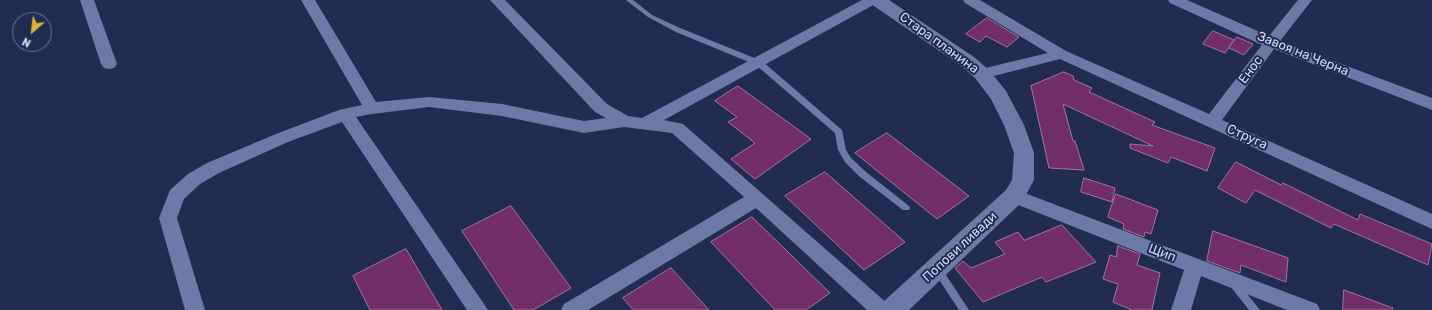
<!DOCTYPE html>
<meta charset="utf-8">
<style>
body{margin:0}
#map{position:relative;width:1432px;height:310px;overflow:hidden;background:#222c52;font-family:Rubik,sans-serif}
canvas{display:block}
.north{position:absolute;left:12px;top:12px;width:40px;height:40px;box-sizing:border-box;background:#222c52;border:1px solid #687292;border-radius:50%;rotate:208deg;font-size:11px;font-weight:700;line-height:16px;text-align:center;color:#d2daf3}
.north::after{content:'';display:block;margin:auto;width:14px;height:18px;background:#d9b334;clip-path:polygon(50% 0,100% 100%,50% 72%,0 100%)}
</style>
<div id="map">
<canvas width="1432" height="310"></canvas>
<div class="north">N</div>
</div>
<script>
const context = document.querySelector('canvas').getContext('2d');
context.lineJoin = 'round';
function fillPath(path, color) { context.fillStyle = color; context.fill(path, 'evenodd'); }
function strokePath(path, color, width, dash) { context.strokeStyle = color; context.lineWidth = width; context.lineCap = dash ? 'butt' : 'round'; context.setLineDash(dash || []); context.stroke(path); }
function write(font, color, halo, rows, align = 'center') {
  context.font = font + ' Rubik,sans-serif'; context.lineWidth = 4; context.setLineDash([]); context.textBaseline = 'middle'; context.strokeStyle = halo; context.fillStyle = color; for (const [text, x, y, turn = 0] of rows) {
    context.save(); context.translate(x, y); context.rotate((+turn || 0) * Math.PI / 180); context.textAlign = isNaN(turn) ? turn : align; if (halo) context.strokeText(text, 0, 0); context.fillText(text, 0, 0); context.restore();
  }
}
const building = new Path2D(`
 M987 18 1019 37 1007 47 986 36 980 42 966 34Z
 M1213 31 1234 40 1225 53 1203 44Z
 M1237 37 1253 44 1244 55 1229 48Z
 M1064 72 1073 76 1074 80 1092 88 1089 92 1155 122 1152 125 1215 148 1207 171 1171 157 1168 163 1130 148V144L1153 146 1063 104 1073 141H1075L1084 170 1049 168 1031 86Z
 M738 86 811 139 755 179 731 159 755 143 728 122 737 117 715 101Z
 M887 133 969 196 937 219 855 153Z
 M1236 162 1281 185 1283 183 1358 220 1360 214 1432 244 1428 265 1334 224 1331 228 1255 190 1246 203 1218 188Z
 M825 172 905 242 864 270 785 196Z
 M1084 178 1115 188 1112 202 1081 192Z
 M1116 194 1158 210 1151 234 1145 232 1144 237 1123 229 1124 224 1108 217Z
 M511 206 571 288 533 310H514L462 231Z
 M752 217 830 293 806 310H775L711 242Z
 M1062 225 1096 262 1046 282 1042 277 983 302 955 268 963 261 971 268 1005 254 995 242 1018 232 1024 240Z
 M1213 231 1288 258 1286 282 1241 265 1240 273 1207 261Z
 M1118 246 1140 254 1137 265 1160 273 1152 310H1132L1113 302 1118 284 1103 279 1110 255 1116 257Z
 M406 249 442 310H370L353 276Z
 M671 268 709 310H633L623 298Z
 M1344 290 1393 308 1392 310H1343Z`);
fillPath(building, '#722d6b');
strokePath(building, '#9f7799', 1);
fillPath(new Path2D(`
 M626 0H633L652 15 680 28 762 61 842 130 846 150 851 158 866 172 909 206 910 208 909 210H903L860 177 845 162 838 150 835 133 756 65 676 32 648 17Z
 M937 265 940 266 969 310H959L932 269 934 266Z
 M1233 279 1236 280 1260 310H1249L1230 286 1228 283 1230 280Z`), '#6d7aa7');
fillPath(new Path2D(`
 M80 0H94L117 64 114 68 109 69 104 68 101 64Z
 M301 0H315L376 102 429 97 502 104 584 121 606 118 595 112 490 0H505L607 104 628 116 642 118 862 0H879L877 3 664 120 683 124 888 304 891 310H867L756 208 588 310H561L564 304 744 197 672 133 624 127 584 133 502 116 429 107 372 114 356 117 488 310H467L342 122 288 142 219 173 200 184 184 199 177 218 205 310H185L159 218 170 190 188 174 207 163 276 134 339 110 362 105Z
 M963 0H980L1066 51 1209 114 1262 45 1170 3 1168 0H1187L1269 36 1298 0H1312L1280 41 1432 98V110L1274 49 1222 120 1432 214V229L1060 59 982 79 977 78 974 74 977 70 1048 53 965 3Z
 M1014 189 1317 304 1320 310H1287L1201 276 1191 310H1171L1184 270 1008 201 1005 196 1008 191Z`), '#6d7aa7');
fillPath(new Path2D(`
 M868 0H889L974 57 989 70 1006 91 1024 125 1034 153V180L1022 202 909 310H880L883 302 1006 190 1012 180 1014 153 1004 125 991 99 975 78 960 65 871 4Z`), '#6d7aa7');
write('13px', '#d2daf3', '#222c52', [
 ["Стара планина",939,43,36],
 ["Завоя на Черна",1303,54,22],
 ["Енос",1251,70,-53],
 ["Струга",1247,137,24],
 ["Попови ливади",960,247,-43],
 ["Щип",1162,253,21]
]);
</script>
